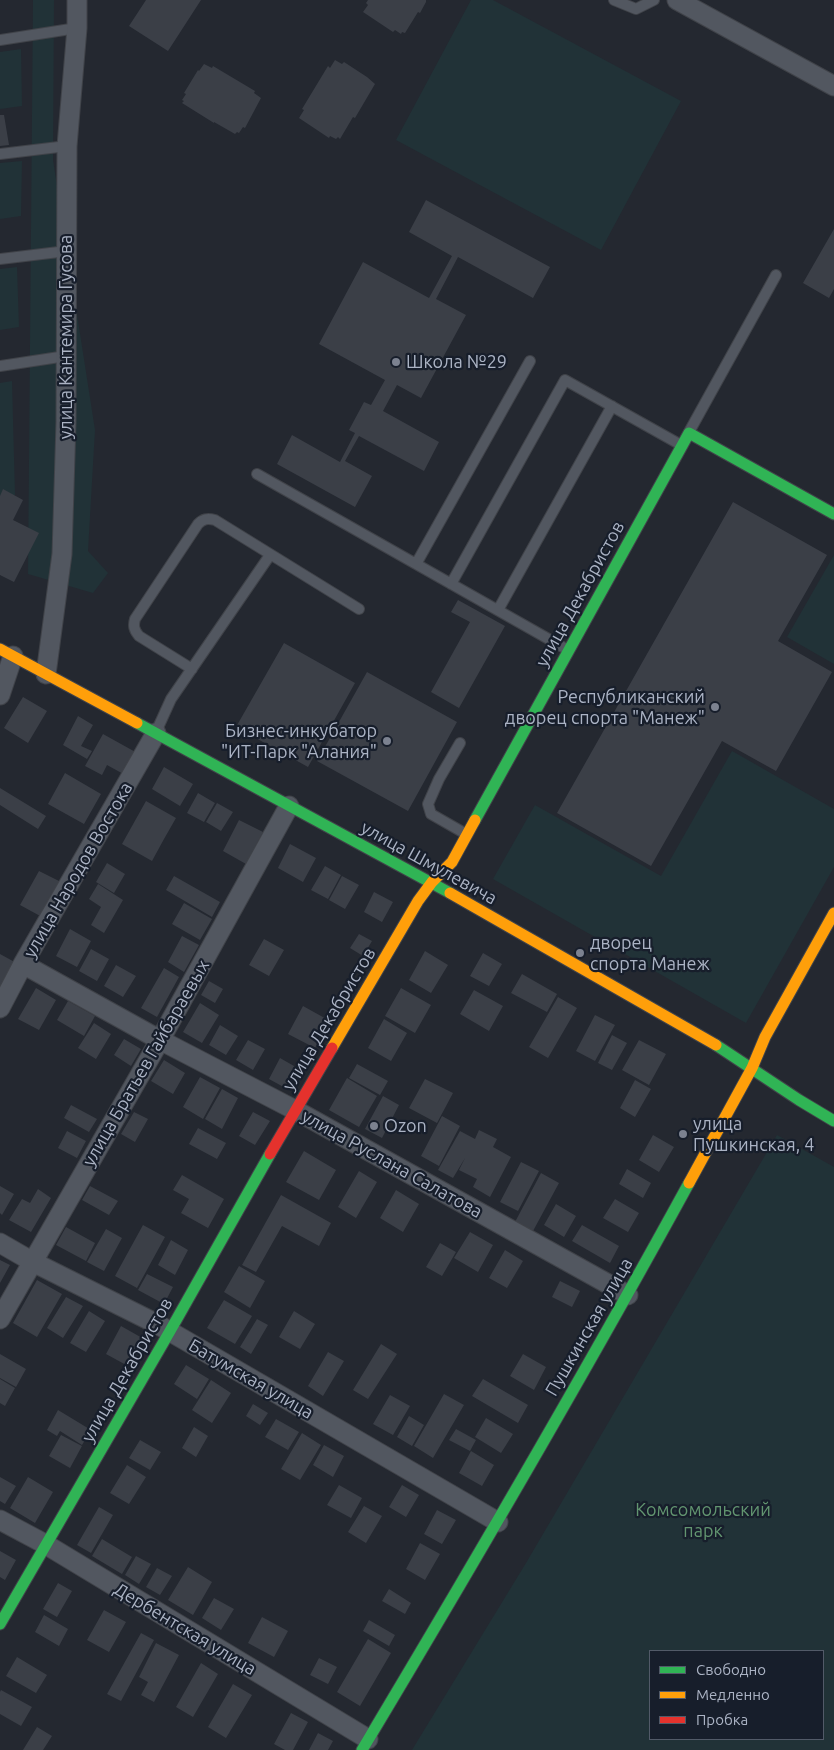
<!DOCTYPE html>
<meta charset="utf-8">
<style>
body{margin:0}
#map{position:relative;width:834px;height:1750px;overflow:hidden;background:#242830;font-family:Ubuntu,sans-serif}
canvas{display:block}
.legend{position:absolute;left:649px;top:1650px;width:175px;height:90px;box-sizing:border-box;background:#171e2b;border:1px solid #525a68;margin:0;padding:6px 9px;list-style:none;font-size:15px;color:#abb3c4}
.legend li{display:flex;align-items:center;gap:10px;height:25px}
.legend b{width:25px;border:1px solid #525a68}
</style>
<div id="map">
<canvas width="834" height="1750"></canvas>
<ul class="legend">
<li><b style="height:6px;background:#30b455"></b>Свободно</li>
<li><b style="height:6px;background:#ff9f0a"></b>Медленно</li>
<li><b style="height:6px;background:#e5322d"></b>Пробка</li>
</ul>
</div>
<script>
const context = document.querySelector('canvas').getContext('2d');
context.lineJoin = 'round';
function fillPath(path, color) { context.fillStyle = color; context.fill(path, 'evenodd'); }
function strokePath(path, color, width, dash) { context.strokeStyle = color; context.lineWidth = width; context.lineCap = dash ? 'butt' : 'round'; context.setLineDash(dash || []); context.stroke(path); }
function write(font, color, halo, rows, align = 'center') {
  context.font = font + ' Ubuntu,sans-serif'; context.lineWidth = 4.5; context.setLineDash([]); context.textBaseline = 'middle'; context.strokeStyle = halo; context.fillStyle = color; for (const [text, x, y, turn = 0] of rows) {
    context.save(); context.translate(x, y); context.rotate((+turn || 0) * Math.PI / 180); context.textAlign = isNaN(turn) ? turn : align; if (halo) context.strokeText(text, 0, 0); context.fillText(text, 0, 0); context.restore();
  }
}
fillPath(new Path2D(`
 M33 0H54L53 160 95 430 88 551 108 573 93 593 28 574Z
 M471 0H493L681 101 601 250 396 140Z
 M21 49 22 106 0 109V52Z
 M22 161 21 216 0 219V163Z
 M17 267 19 327 0 330V269Z
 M12 381 15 495 0 497V383Z
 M834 555V664L787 637Z
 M732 751 834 809V867L746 1023 493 879 535 805 661 876Z
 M777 1135 834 1167V1750H412L526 1563ZM650 1651H823V1739H650Z`), '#213237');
fillPath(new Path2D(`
 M146 0H201L168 51 129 26Z
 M368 0H426V2L420 13 418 12 405 33 402 32 401 34 395 30 393 32 363 12 368 5 366 3Z
 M335 60 342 64 344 62 367 77 375 84 355 118 353 117 340 139 338 137 336 139 330 136 329 138 299 118 304 110 302 109 328 66 330 68Z
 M204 64 212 68 213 66 255 91 254 93 261 98 245 128 243 127 239 133 237 132 235 134 214 122V123L182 103 184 101 182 100 186 94 184 93 198 70 199 71Z
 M0 115H4L9 145 0 146Z
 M426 200 550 267 533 298 458 257 436 299 466 315 421 398 397 385 383 411 439 442 424 471 359 436 345 461 372 476 355 507 277 464 292 435 340 462 355 433 349 430 364 402 371 405 385 380 319 344 363 262 429 298 452 256 409 232Z
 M834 229V289L829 298 803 283Z
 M3 489 23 500 13 520 39 533 14 582 0 575V496Z
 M733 502 827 555 778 641 832 672 776 771 722 741 651 866 557 813Z
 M458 600 505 626 459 708 431 692 470 622 451 612Z
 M284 643 355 683 308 767 236 727Z
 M367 672 457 722 408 811 317 761Z
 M23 697 47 711 28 743 4 728Z
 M78 716 93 725 81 746 92 751 87 759 63 745Z
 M103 734 139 754 127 776 107 765 102 775 85 766Z
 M164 767 193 784 180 806 152 789Z
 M65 773 101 794 84 824 48 804Z
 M0 788 46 816 38 829 0 805Z
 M198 793 215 803 204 822 187 813Z
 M146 801 176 818 164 839 150 832 164 839 152 861 122 844Z
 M217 803 233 812 221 831 206 822Z
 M239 820 263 832 246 864 223 851Z
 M290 844 316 858 303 882 278 868Z
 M107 863 125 874 114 893 96 882Z
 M325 866 341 875 328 899 311 890Z
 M39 871 61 882 42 917 20 905Z
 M174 876 220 902 212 917 166 890Z
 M342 876 359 885 345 909 329 900Z
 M98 884 123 900 104 933 91 925 101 907 89 899Z
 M374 892 393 902 382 922 364 912Z
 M184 903 212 919 200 940 172 924Z
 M70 929 91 941 77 967 56 956Z
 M359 934 372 941 363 956 350 948Z
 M182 936 199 945 184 972 168 962Z
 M264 939 284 950 269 976 249 965Z
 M91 949 109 959 97 981 79 971Z
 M425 951 448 965 431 993 409 980Z
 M483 953 502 964 489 986 470 976Z
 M0 954 20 965 0 996Z
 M116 965 136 976 123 997 104 986Z
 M164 968 179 977 157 1017 141 1008Z
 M522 974 557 994 547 1012 511 993Z
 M209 981 223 989 215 1003 201 995Z
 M36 988 56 1000 39 1030 18 1019Z
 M401 988 431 1005 415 1033 385 1016Z
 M474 990 503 1006 489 1031 460 1014Z
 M558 997 577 1008 548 1058 529 1047Z
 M68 1001 95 1016 84 1036 57 1020Z
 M200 1003 219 1015 202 1043 183 1032Z
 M303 1006 330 1021 315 1048 288 1034Z
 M595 1015 615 1025 595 1061 576 1051Z
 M384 1019 407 1033 391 1061 368 1048Z
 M94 1023 111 1034 96 1059 78 1048Z
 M220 1025 238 1036 226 1055 209 1045Z
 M612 1035 627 1043 612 1070 598 1063Z
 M124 1039 141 1049 131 1066 114 1055Z
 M248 1040 265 1049 253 1070 236 1060Z
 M639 1040 666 1054 649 1085 622 1070Z
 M280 1058 301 1070 289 1090 269 1079Z
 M164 1060 185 1073 173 1094 151 1081Z
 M357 1064 388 1081 380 1095 349 1078Z
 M200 1077 220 1088 203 1119 183 1107Z
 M347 1078 377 1096 359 1127 329 1110Z
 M425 1079 453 1093 437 1123 409 1108Z
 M635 1080 651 1089 635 1117 620 1108Z
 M222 1089 238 1098 222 1129 205 1119Z
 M383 1096 399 1105 382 1138 365 1129Z
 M71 1105 97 1119 89 1132 64 1118Z
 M134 1112 148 1119 135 1142 121 1134Z
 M253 1112 270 1121 255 1145 239 1136Z
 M442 1116 460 1126 439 1166 421 1156Z
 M198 1128 226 1143 217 1159 189 1144Z
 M479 1130 497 1139 493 1147 511 1157 490 1197 473 1187 477 1179 459 1170 465 1158 453 1178 438 1170 460 1131 475 1139Z
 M67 1131 86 1141 77 1158 58 1148Z
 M653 1135 674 1147 659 1172 639 1160Z
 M304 1151 336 1170 319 1200 286 1182Z
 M521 1162 539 1171 518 1211 500 1202Z
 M627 1169 651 1183 643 1198 619 1184Z
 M359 1171 377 1182 356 1218 338 1207Z
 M541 1173 559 1183 533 1231 515 1222Z
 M182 1175 224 1199 208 1228 181 1213 189 1199 173 1190Z
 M0 1186 14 1194 2 1215 0 1213Z
 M90 1186 118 1201 109 1215 82 1200Z
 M38 1189 51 1198 31 1232 9 1220 22 1199 30 1203Z
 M396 1190 419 1204 403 1232 380 1218Z
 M281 1195 331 1223 319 1246 282 1226 256 1272 242 1265Z
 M615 1199 639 1213 628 1232 603 1218Z
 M556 1204 576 1216 564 1237 544 1225Z
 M143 1225 165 1237 137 1288 115 1276Z
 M582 1225 619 1246 610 1263 572 1241Z
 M66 1227 95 1243 86 1261 56 1245Z
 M106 1229 122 1238 104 1271 87 1262Z
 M470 1232 493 1245 478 1272 454 1258Z
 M171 1240 188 1250 175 1275 158 1265Z
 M440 1243 456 1252 442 1276 426 1267Z
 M505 1250 523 1261 507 1288 489 1278Z
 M0 1260 10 1265 0 1283Z
 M239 1266 265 1281 250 1308 224 1292Z
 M147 1274 173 1287 164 1304 138 1290Z
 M37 1280 62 1294 37 1337 13 1323Z
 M560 1281 580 1291 572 1307 552 1297Z
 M66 1297 83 1306 63 1338 47 1328Z
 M224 1300 252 1316 235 1344 207 1328Z
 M89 1311 105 1321 86 1352 70 1343Z
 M294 1311 315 1324 300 1349 279 1337Z
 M257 1319 268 1325 251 1354 240 1347Z
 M121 1326 144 1339 128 1366 106 1354Z
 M381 1344 397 1354 368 1399 353 1390Z
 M328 1352 344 1361 323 1396 308 1386Z
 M0 1354 26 1369 16 1387 0 1378Z
 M523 1354 546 1367 534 1390 510 1376Z
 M186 1365 209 1379 197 1399 174 1384Z
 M0 1379 15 1388 5 1406 0 1403Z
 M483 1379 528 1405 518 1423 472 1396Z
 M211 1380 231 1393 212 1423 192 1410Z
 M444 1394 464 1405 433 1458 414 1446Z
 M390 1395 410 1406 393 1435 373 1424Z
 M253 1404 268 1413 260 1425 246 1416Z
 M58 1410 91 1430 82 1445 60 1431 57 1436 47 1430Z
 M409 1416 424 1425 412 1446 397 1437Z
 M486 1418 513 1434 501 1453 475 1437Z
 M276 1419 299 1432 288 1450 265 1437Z
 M194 1427 208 1436 196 1457 182 1448Z
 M456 1429 476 1440 470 1451 449 1440Z
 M302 1433 321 1445 300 1480 281 1469Z
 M61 1435 82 1446 70 1468 49 1456Z
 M140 1440 161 1452 150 1470 129 1458Z
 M324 1445 344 1456 333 1477 313 1465Z
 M471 1451 494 1465 482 1486 459 1473Z
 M127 1465 146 1477 129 1504 110 1493Z
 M0 1477 16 1486 5 1504 0 1501Z
 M28 1477 53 1492 35 1523 10 1508Z
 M339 1485 362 1498 351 1518 327 1505Z
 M402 1485 419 1495 406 1517 389 1507Z
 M364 1506 382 1516 366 1543 348 1532Z
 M99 1507 113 1515 91 1553 77 1545Z
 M437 1510 456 1520 442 1544 424 1534Z
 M102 1539 132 1557 122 1574 92 1556Z
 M420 1543 440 1554 425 1580 406 1569Z
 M0 1551 16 1560 5 1580 0 1577Z
 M136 1556 151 1564 139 1584 125 1575Z
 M188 1567 212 1582 193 1615 168 1600Z
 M157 1568 172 1576 160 1595 146 1587Z
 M58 1583 72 1591 57 1617 43 1609Z
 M389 1589 411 1603 405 1614 382 1601Z
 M214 1598 234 1609 221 1630 202 1618Z
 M104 1610 126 1622 109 1652 87 1640Z
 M44 1615 68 1629 59 1646 35 1632Z
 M262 1617 288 1631 274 1657 248 1643Z
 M369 1620 395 1635 389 1646 363 1631Z
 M141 1633 154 1640 121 1701 107 1694Z
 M368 1639 391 1653 360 1706 337 1692Z
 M156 1643 179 1655 154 1702 141 1695 148 1682 139 1677Z
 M17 1657 47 1675 36 1693 6 1676Z
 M319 1658 337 1667 328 1684 310 1675Z
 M201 1663 218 1674 193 1717 176 1707Z
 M233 1684 252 1695 226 1738 208 1727Z
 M1 1690 32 1707 21 1726 0 1714V1692Z
 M291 1713 308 1722 293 1750H285L274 1744Z
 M37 1727 52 1736 43 1750H23Z
 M318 1733 333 1741 328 1750H309Z`), '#3b3f47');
const lane = new Path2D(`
 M614 0 636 9 654 0
 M0 40 77 28
 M0 154 67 146
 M0 259 67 251
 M0 366 66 356
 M689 432 776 275
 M257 474 568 650
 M416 564 530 361
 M451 584 565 380 681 445
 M498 610 612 406
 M192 669 139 636C134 630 133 626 135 619L198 524C203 519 207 518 215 520L359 609
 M156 732 171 699 270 555
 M460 743 439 779 428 804 431 814 466 834`);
const street = new Path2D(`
 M677 0 834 86
 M46 674 62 554 66 422 67 146 77 28V0
 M0 695 13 656
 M23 964 160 1040 295 1110 628 1295
 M0 1008 23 964 156 733
 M0 1243 33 1262 157 1324 498 1522
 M0 1319 160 1040 289 806
 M0 1520 45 1544 368 1739`);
const fast = new Path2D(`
 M137 723 450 893
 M475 820 689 433 834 514
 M716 1045 799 1100 834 1121
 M0 1624 170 1331 270 1154
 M362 1750C474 1563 584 1375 689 1183`);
const slow = new Path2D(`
 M0 649 137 723
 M450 893 716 1045
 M332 1048 418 901 432 882 452 862 475 820
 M689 1183 752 1068 765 1037 834 913`);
const jam = new Path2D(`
 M270 1154 332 1048`);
strokePath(lane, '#404349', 12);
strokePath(street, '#404349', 21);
strokePath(fast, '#404349', 13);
strokePath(slow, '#404349', 13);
strokePath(jam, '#404349', 13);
strokePath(lane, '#525760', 10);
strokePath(street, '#525760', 19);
strokePath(fast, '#30b455', 11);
strokePath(slow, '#ff9f0a', 11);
strokePath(jam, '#e5322d', 11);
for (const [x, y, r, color] of [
 [396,362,5,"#7c8290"],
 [715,707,5,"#7c8290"],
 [387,741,5,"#7c8290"],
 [580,953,5,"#7c8290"],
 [374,1126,5,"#7c8290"],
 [683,1134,5,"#7c8290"]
]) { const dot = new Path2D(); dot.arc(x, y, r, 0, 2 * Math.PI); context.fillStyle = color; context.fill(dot); strokePath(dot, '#171e2b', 2); }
write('18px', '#abb3c4', '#171e2b', [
 ["улица Кантемира Гусова",66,337,-90],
 ["улица Декабристов",580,594,-61],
 ["улица Шмулевича",429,863,29],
 ["улица Народов Востока",78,870,-60],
 ["улица Декабристов",329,1019,-59],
 ["улица Братьев Гайбараевых",146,1063,-60],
 ["улица Руслана Салатова",392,1164,29],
 ["Пушкинская улица",589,1327,-60],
 ["улица Декабристов",127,1370,-60],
 ["Батумская улица",251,1379,30],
 ["Дербентская улица",185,1629,31]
]);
write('18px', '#abb3c4', '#171e2b', [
 ["Школа №29",406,362],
 ["Республиканский",705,697,"right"],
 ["дворец спорта \"Манеж\"",705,718,"right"],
 ["Бизнес-инкубатор",377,731,"right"],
 ["\"ИТ-Парк \"Алания\"",377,752,"right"],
 ["дворец",590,943],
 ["спорта Манеж",590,964],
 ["улица",693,1124],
 ["Пушкинская, 4",693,1145],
 ["Ozon",384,1126]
], 'left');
write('18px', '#629570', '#171e2b', [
 ["Комсомольский",703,1510],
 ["парк",703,1531]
]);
</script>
